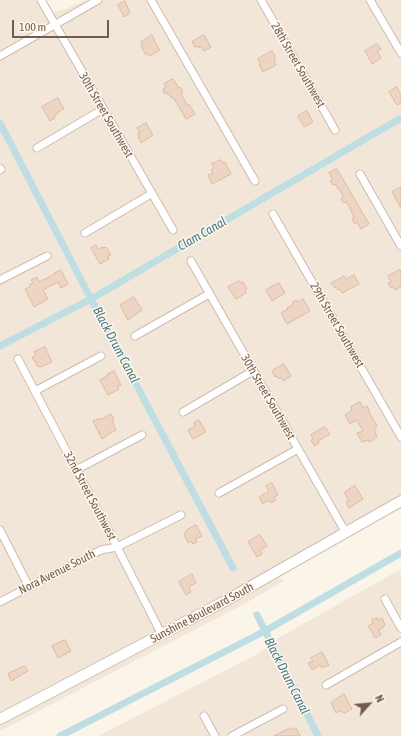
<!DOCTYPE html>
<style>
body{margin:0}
#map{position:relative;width:401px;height:736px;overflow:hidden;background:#fbf4e9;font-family:"Asap Condensed",sans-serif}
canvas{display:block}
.north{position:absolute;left:349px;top:684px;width:40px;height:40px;-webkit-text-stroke:3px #fef8ef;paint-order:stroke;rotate:63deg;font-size:11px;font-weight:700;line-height:16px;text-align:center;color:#735c4e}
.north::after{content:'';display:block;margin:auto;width:14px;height:18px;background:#735c4e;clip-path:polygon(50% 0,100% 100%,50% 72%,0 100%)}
.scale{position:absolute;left:12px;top:20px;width:97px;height:18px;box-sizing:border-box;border:2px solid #735c4e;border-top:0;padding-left:5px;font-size:12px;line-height:14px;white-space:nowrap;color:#735c4e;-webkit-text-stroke:3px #fef8ef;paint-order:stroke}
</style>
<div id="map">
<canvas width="401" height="736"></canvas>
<div class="north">N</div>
<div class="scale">100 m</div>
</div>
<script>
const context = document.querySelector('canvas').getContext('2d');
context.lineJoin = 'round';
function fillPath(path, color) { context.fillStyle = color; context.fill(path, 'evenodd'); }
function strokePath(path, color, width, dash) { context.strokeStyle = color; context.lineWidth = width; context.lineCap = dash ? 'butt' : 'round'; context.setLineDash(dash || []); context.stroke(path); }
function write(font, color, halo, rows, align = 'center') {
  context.font = font + ' "Asap Condensed",sans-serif'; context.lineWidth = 3; context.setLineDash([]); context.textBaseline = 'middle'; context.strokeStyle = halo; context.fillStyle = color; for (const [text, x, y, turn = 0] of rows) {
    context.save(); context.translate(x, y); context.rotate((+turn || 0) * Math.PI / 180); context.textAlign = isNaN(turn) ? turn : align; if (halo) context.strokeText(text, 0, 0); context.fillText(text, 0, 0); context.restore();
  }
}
fillPath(new Path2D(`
 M0 0H42L51 13 66 9 86 0H401V497L268 574 0 715Z
 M401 569V736H98L261 652 278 638Z
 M274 578 286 580 242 605 0 731V723Z`), '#f2e6d8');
strokePath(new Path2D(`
 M0 123 91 299 233 568
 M0 346 91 299 401 118
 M257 615 318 736
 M60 736 265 631 401 553`), '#bedee3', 7);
const building = new Path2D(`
 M125 1 130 13 124 17 118 5Z
 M152 35 155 41H154L160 50 150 56 148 54 146 55 141 46 143 45 141 42Z
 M204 35 211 47 204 51 201 46 199 48 198 46 195 47 192 42Z
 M377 44 381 49 377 51 381 58 372 64 365 51Z
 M272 51 275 56 274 57 276 60 274 61 276 65 263 72 259 65H261L258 59Z
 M173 79 179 88 180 87 183 92 181 93 187 105 189 104 195 114 186 119 173 97 171 98 169 94 164 93 163 89 166 87 164 84Z
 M397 87 401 95V103L397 105 389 92Z
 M58 98 64 109 58 112 59 113 54 116 55 118 50 121 42 107Z
 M307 111 313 122 304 127 298 116Z
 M146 123 153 135 141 143 138 137 139 136 138 133 140 132 137 128Z
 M221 160 223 163 225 162 231 174 212 184 208 175 213 173 211 170 214 168 212 164Z
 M337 169 369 224 361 229 357 222 355 224 352 219 354 218 350 208 346 202 343 203 341 199 343 198 342 194 335 184 333 185 330 181 333 180 329 173Z
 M401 187V208L392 192Z
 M96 245 98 249 103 247V248L106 247 111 255 108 256 109 259 100 264 91 248Z
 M61 270 68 284 61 288 58 282 43 290 48 299 34 307 25 289 30 287 29 285 33 283 31 280 37 277 39 282 51 276 56 273H55Z
 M400 270 401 273V287L395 290 393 286 391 288 388 283 391 282 388 276Z
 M354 275 359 284 342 293 340 289 338 290 336 287 335 288 331 283 344 276 346 279Z
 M239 281 241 283 243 282 247 289 245 290 246 293 236 299 228 287Z
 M279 283 285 293 272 301 266 290Z
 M134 297 142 310 128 320 120 305Z
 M303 299 310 311 287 324 281 313 288 309 287 308 292 305 293 302 296 300 298 302Z
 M45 347 52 362 41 367V366L38 367 32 357 36 355 34 352Z
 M284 364 291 376 283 381 281 377 279 379 277 376 275 377 272 371Z
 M114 371 121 385 117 386 119 389 108 395 100 380 107 376V375L109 374H108Z
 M360 402 363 408 367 406 370 412H369L377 426 374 428 376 432 375 433 377 437 369 442 368 440 362 442 357 433 363 431 357 420 350 424 345 415 352 410 351 407Z
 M111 414 114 420 112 421 116 430 109 434 107 436 102 439 93 421 100 418 101 419Z
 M199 420 206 432 193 439 188 430 195 426 194 423Z
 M325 427 330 434 318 441 319 443 314 446 311 440 313 439 311 435Z
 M272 483 278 495 274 497 276 500 271 503 269 500 263 504 259 497 269 491 266 486Z
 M355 486 363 499 349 508 346 502 349 501 345 494V492Z
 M196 525 202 536 196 539 197 542 193 544 191 541 188 543 184 534 186 532V531Z
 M260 535 267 546 260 550 262 554 257 557 248 542Z
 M192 574 196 583 189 587 191 592 186 595 179 582Z
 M377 618 378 620 382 618 385 625 383 627V628L378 630 381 635 375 638 368 626 373 623 372 620Z
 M65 640 71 651 58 658 52 646Z
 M322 652 329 665 322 668 320 665 312 670 308 663 313 661 311 658Z
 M25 666 28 671 11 681 8 674Z
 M344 694 352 709 345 713 340 711 336 713 331 703Z
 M291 728 292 730 296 728 300 736H274Z`);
fillPath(building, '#eed4c3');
strokePath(building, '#dfbba4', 1);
const street = new Path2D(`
 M41 0 173 230
 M151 0 255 181
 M261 0 335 130
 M370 0 401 53
 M0 56 98 0
 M37 148 103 109
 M0 170 1 169
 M360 174 401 246
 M273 214 401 437
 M85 233 151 194
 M191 261 346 533
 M0 280 47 256
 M135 336 209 294
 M18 359 117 547 162 635
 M35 391 101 356
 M183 412 253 371
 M76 470 142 435
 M219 493 298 449
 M0 530 29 587
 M385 599 401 628
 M0 602 101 550 117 547 181 515
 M326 685 401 642
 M204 716 215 736
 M232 736 283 709`);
const secondary = new Path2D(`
 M0 719 225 601 401 501`);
strokePath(street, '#ccbcaf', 9);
strokePath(secondary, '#d0beb0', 12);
strokePath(street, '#fff', 7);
strokePath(secondary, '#fff', 10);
write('12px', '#735c4e', '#fef8ef', [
 ["28th Street Southwest",298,65,60],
 ["30th Street Southwest",106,115,60],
 ["29th Street Southwest",337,325,60],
 ["30th Street Southwest",268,397,60],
 ["32nd Street Southwest",90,496,62],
 ["Nora Avenue South",57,572,-27],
 ["Sunshine Boulevard South",202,613,-28]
]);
write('italic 13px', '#4a7a84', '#fef8ef', [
 ["Clam Canal",202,234,-30],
 ["Black Drum Canal",116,345,62],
 ["Black Drum Canal",287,676,63]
]);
</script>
